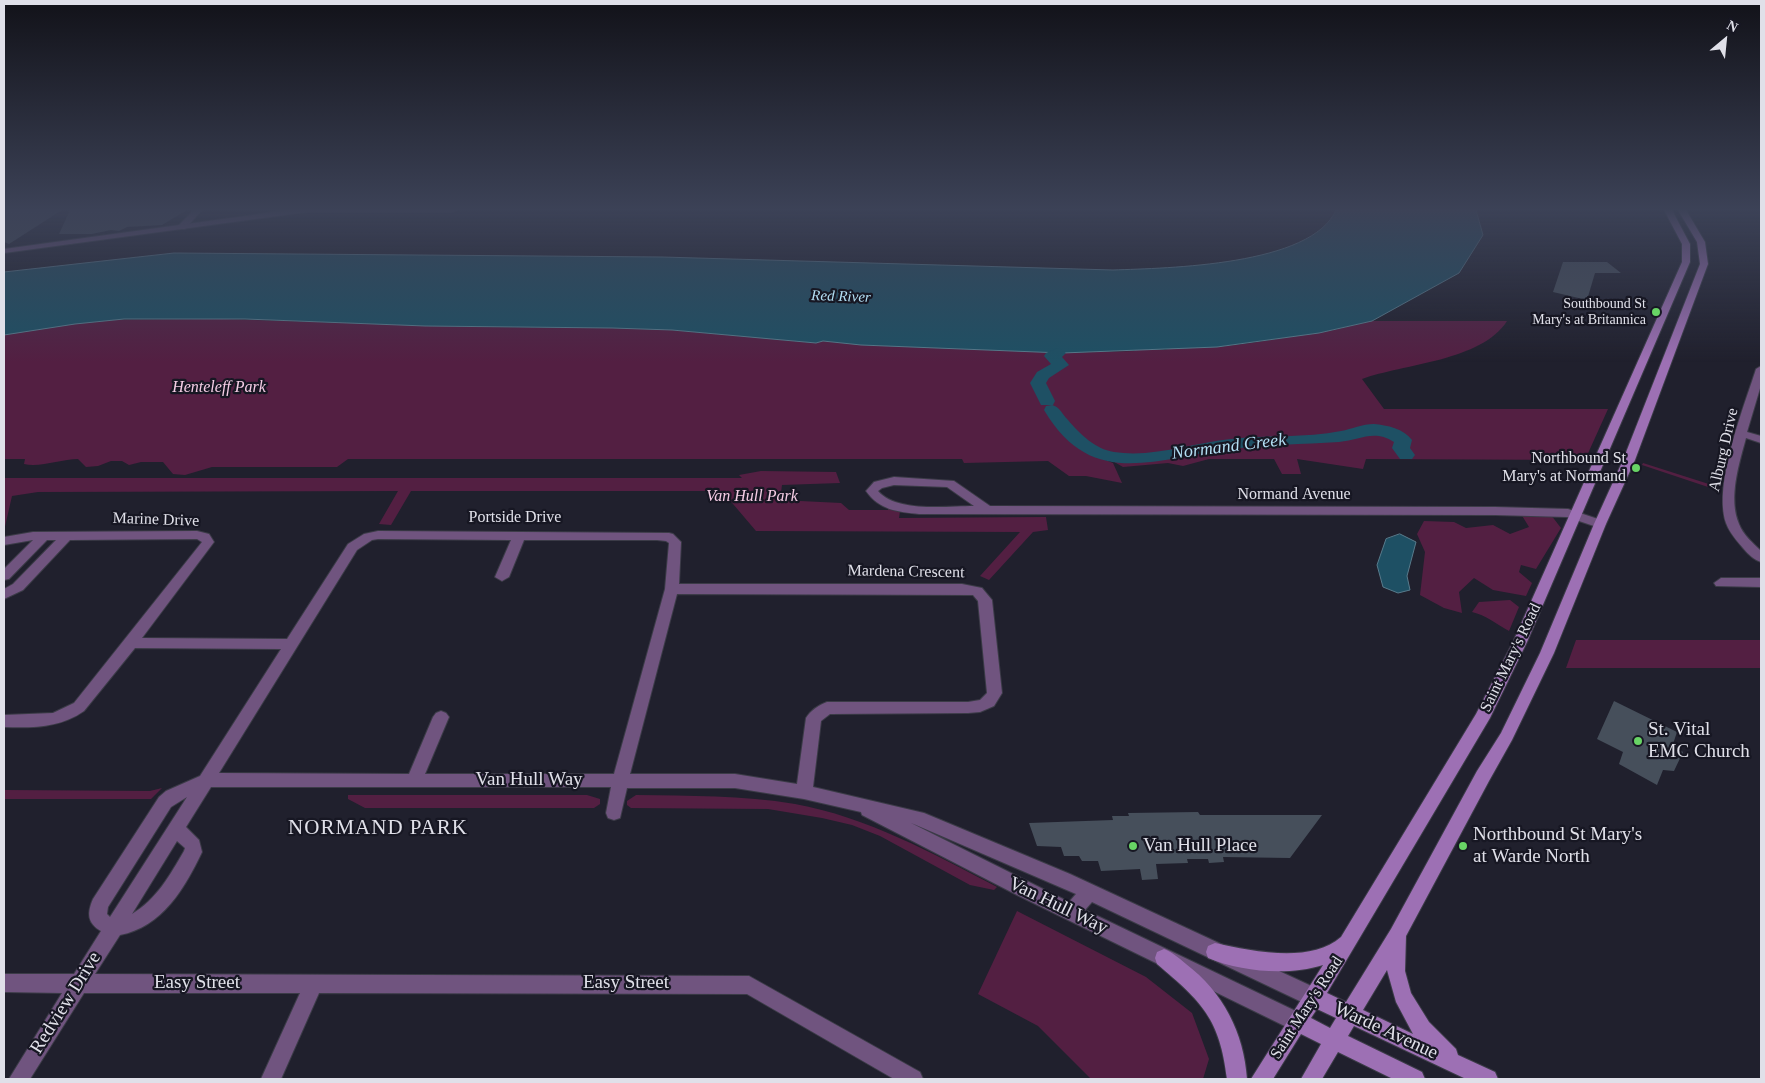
<!DOCTYPE html>
<style>
body{margin:0}
#map{position:relative;width:1765px;height:1083px;overflow:hidden;background:#20202d;font-family:"Times New Roman",serif}
canvas{display:block}
.frame{position:absolute;inset:0;border:5px solid #e0e0e9;pointer-events:none}
.north{position:absolute;left:1700px;top:15px;width:50px;height:50px;-webkit-text-stroke:4px #171723;paint-order:stroke;rotate:28deg;font-size:14px;font-weight:700;line-height:20px;text-align:center;color:#e0e0e9}
.north::after{content:'';display:block;margin:auto;width:18px;height:22px;background:#e0e0e9;clip-path:polygon(50% 0,100% 100%,50% 72%,0 100%)}
</style>
<div id="map">
<canvas width="1765" height="1083"></canvas>
<div class="frame"></div>
<div class="north">N</div>
</div>
<script>
const context = document.querySelector('canvas').getContext('2d');
context.lineJoin = 'round';
function fillPath(path, color) { context.fillStyle = color; context.fill(path, 'evenodd'); }
function strokePath(path, color, width, dash) { context.strokeStyle = color; context.lineWidth = width; context.lineCap = dash ? 'butt' : 'round'; context.setLineDash(dash || []); context.stroke(path); }
function write(font, color, halo, rows, align = 'center') {
  context.font = font + ' "Times New Roman",serif'; context.lineWidth = 4.5; context.setLineDash([]); context.textBaseline = 'middle'; context.strokeStyle = halo; context.fillStyle = color; for (const [text, x, y, turn = 0] of rows) {
    context.save(); context.translate(x, y); context.rotate((+turn || 0) * Math.PI / 180); context.textAlign = isNaN(turn) ? turn : align; if (halo) context.strokeText(text, 0, 0); context.fillText(text, 0, 0); context.restore();
  }
}
fillPath(new Path2D(`
 M222 319 479 327 612 328 672 330 815 343 823 341 862 345 1062 353 1134 351 1136 349 1165 350 1172 348 1218 347 1251 343 1334 330 1371 321H1507C1482 361 1403 364 1362 379L1384 409H1608L1585 460 1366 459 1363 469 1297 459 1301 474H1282L1274 459H1209L1183 466 1168 463 1123 467 1109 459H1103L1113 463 1122 483 1086 476H1069L1048 461 964 463 962 459H348L337 467H212L185 475 173 474 163 462H141L129 465 122 461H111L98 466 86 467 78 459C61 459 40 468 24 464L25 459H4V331L89 320Z
 M1643 463 1715 486 1714 489 1642 465Z
 M761 471 836 472 840 483 782 485 780 500 841 503 849 510H888L890 501 901 505 899 518 1046 517 1048 530 1033 532 989 580 980 576 1020 532 756 531 722 491H411L391 525 379 524 398 491 38 492 12 496 4 531V478H742L739 475Z
 M1521 514 1551 515 1561 528 1536 569 1521 565 1519 572 1532 583 1526 596 1493 590 1474 578 1459 592 1462 613 1444 608 1420 595 1425 552 1417 534 1424 521 1454 522 1466 528 1493 525 1510 534 1529 527Z
 M1510 600 1519 607 1509 631C1496 624 1486 615 1472 612L1479 602Z
 M1576 640H1761V668H1566Z
 M162 788 151 799H4V790L150 791Z
 M348 795H587L600 799V804L594 808H365L348 799Z
 M636 795C689 796 742 795 795 804 867 817 932 853 997 887L994 890 970 885 880 836 852 825 822 818 768 809 631 808 627 805V801Z
 M1017 911 1146 977 1192 1013 1209 1059 1203 1079H1091L1038 1026 978 994Z`), '#531f42');
const water = new Path2D(`
 M1336 210H1476L1483 235 1459 273 1372 321 1319 333 1217 347 1062 353 861 345 823 341 816 343 672 330 612 328 425 326 245 319H124L75 324 4 335V272L174 253 662 257 1113 270C1167 268 1312 266 1336 210Z
 M1400 534 1416 542 1407 576 1410 590 1398 593 1383 587 1377 565 1386 539Z`);
fillPath(water, '#1e5064');
strokePath(water, '#587b8c', 1);
fillPath(new Path2D(`
 M1058 348 1066 353 1062 357 1069 365 1049 378 1046 383 1055 401 1053 405H1041L1030 383 1037 372 1051 364 1044 356 1046 353Z
 M1052 405C1060 407 1062 414 1068 420 1080 434 1095 449 1114 452 1153 458 1192 443 1231 439 1267 435 1305 438 1341 431 1352 429 1362 424 1374 424 1387 425 1404 429 1412 440L1410 448 1415 455 1412 459H1400L1392 448 1394 442C1374 429 1360 440 1339 442 1303 444 1266 445 1230 449 1155 458 1092 491 1044 410L1046 406Z`), '#1e5064');
fillPath(new Path2D(`
 M4 210H62L9 244 4 242Z
 M70 210H187L162 225 127 227 119 231 111 230 92 234H59Z
 M1563 262H1607L1621 273H1595L1587 300 1553 292Z
 M1614 701 1677 732 1673 744 1683 752 1674 771 1663 770 1657 785 1619 764 1623 752 1597 739Z
 M1198 812 1200 815H1322L1290 858 1223 857 1224 862 1209 863 1208 859H1187L1188 863 1156 864 1158 879 1142 880 1140 869 1101 871 1098 861H1082L1079 856H1064L1061 847 1037 846 1029 823 1113 820 1112 816H1129L1128 813Z`), '#464f5b');
const minor = new Path2D(`
 M194 210H202L185 229H179V225Z
 M1761 366V385L1747 432 1761 436V443L1746 438C1739 464 1728 498 1739 524 1743 535 1753 543 1761 551V562C1754 560 1748 554 1743 548 1737 541 1729 532 1726 523 1713 484 1744 407 1756 369Z
 M894 477 954 481 990 506 1495 507 1568 509 1604 521 1606 524 1600 528 1567 517 1495 515 919 514C898 512 879 510 866 491L874 482ZM894 485 947 487 974 506C947 506 897 513 878 491L882 488Z
 M197 531 209 534 214 542 142 638 287 639 348 544 364 534 378 531 669 533 673 534 681 542 679 584H962L982 588 992 600 1002 693 994 706 980 712 968 713 830 714 821 721 813 787 924 813 1070 874 1320 990 1323 997 1320 1004 1313 1007 1306 1004 1092 902 1085 910 1304 1015 1307 1022 1304 1029 1297 1032 1019 896 862 815 861 812 804 799 735 788H627L620 818 614 820 608 818 606 813 611 787H211L186 827 199 840 202 852C185 888 162 927 120 935L95 974 749 976 920 1072 923 1079H894L747 994 319 993 281 1079H261L300 993H84L30 1079H9L62 993 4 992V974H74L101 931C87 923 87 913 93 899L159 797 166 791 200 776 281 649 135 648 84 711C60 728 33 728 4 727V715L53 713 74 703 202 542 197 539 70 540 23 590 4 599V589L13 584 56 540H47L9 579 4 580V569L33 540 4 545V537L33 532ZM378 539 511 540 495 577 502 581 509 577 524 540H657L666 541 669 543 665 589 614 774H425L449 717 446 713 441 711 436 713 433 717 409 774 219 773 357 550 372 540ZM677 594 973 595 978 601 987 693 980 700 968 702H827C819 705 810 711 806 718L797 784 735 774H630ZM187 797 110 917 107 914 108 907 171 807ZM911 823 916 825 1076 894 1069 902ZM177 841 185 848 184 851C170 875 157 899 132 914Z
 M1721 578H1761V587L1716 586 1714 583Z`);
const tertiary = new Path2D(`
 M289 210H456L452 212H307L4 253V249Z`);
const secondary = new Path2D(`
 M1664 210H1672L1690 244V262L1527 642 1490 718 1327 993 1346 1002 1391 929 1477 771 1501 733 1540 653 1594 524 1623 460 1700 264 1697 242 1678 210H1686L1705 242 1708 264 1635 460 1606 524 1554 653 1512 740 1489 781 1406 936 1405 971 1411 993 1429 1022 1456 1049 1458 1055 1495 1072 1498 1079H1466L1354 1026 1348 1036 1422 1072 1425 1079H1393L1338 1052 1322 1079H1301L1321 1044 1301 1034 1273 1079H1251L1323 965C1288 976 1242 972 1208 958L1206 952 1208 946 1215 943C1252 951 1310 964 1341 937L1476 714 1513 642 1682 262V244ZM1387 970 1396 1002 1413 1034 1363 1010ZM1317 1009 1336 1018 1330 1028 1311 1018Z
 M1164 949C1172 952 1179 958 1186 964 1223 992 1244 1033 1247 1079H1227C1220 1019 1202 1002 1157 964L1155 958 1157 952Z`);
strokePath(minor, '#3b3b47', 2);
strokePath(tertiary, '#3b3b47', 2);
strokePath(secondary, '#3b3b47', 2);
fillPath(minor, '#70547f');
fillPath(tertiary, '#70547f');
fillPath(secondary, '#9d70b4');
const sky = context.createLinearGradient(0, 0, 0, 362);
sky.addColorStop(0, '#121219');
sky.addColorStop(0.58, '#3c4257');
sky.addColorStop(1, '#3c425700');
context.fillStyle = sky;
context.fillRect(0, 0, 1765, 362);
for (const [x, y, r, color] of [
 [1656,312,5,"#68d465"],
 [1636,468,5,"#68d465"],
 [1638,741,5,"#68d465"],
 [1133,846,5,"#68d465"],
 [1463,846,5,"#68d465"]
]) { const dot = new Path2D(); dot.arc(x, y, r, 0, 2 * Math.PI); context.fillStyle = color; context.fill(dot); strokePath(dot, '#171723', 2); }
write('14px', '#e0e0e9', '#171723', [
 ["Southbound St",1646,304],
 ["Mary's at Britannica",1646,320]
], 'right');
write('italic 15px', '#b3dff4', '#171723', [
 ["Red River",841,297,2]
]);
write('italic 16px', '#f5cde5', '#171723', [
 ["Henteleff Park",219,388],
 ["Van Hull Park",752,497]
]);
write('16px', '#e0e0e9', '#171723', [
 ["Alburg Drive",1724,450,-77],
 ["Normand Avenue",1294,495],
 ["Portside Drive",515,518],
 ["Marine Drive",156,520,2],
 ["Mardena Crescent",906,572,1],
 ["Saint Mary's Road",1511,658,-64],
 ["Saint Mary's Road",1307,1008,-57]
]);
write('16px', '#e0e0e9', '#171723', [
 ["Northbound St",1626,459],
 ["Mary's at Normand",1626,477]
], 'right');
write('italic 18px', '#b3dff4', '#171723', [
 ["Normand Creek",1229,447,-7]
]);
write('19px', '#e0e0e9', '#171723', [
 ["St. Vital",1648,730],
 ["EMC Church",1648,752],
 ["Northbound St Mary's",1473,835],
 ["at Warde North",1473,857],
 ["Van Hull Place",1143,846]
], 'left');
write('19px', '#e0e0e9', '#171723', [
 ["Van Hull Way",529,780],
 ["Van Hull Way",1058,906,26],
 ["Easy Street",197,983],
 ["Easy Street",626,983],
 ["Redview Drive",66,1003,-58],
 ["Warde Avenue",1386,1031,25]
]);
context.letterSpacing = '1px';
write('21px', '#e0e0e9', '#171723', [
 ["NORMAND PARK",378,828]
]);
context.letterSpacing = '0px';
</script>
